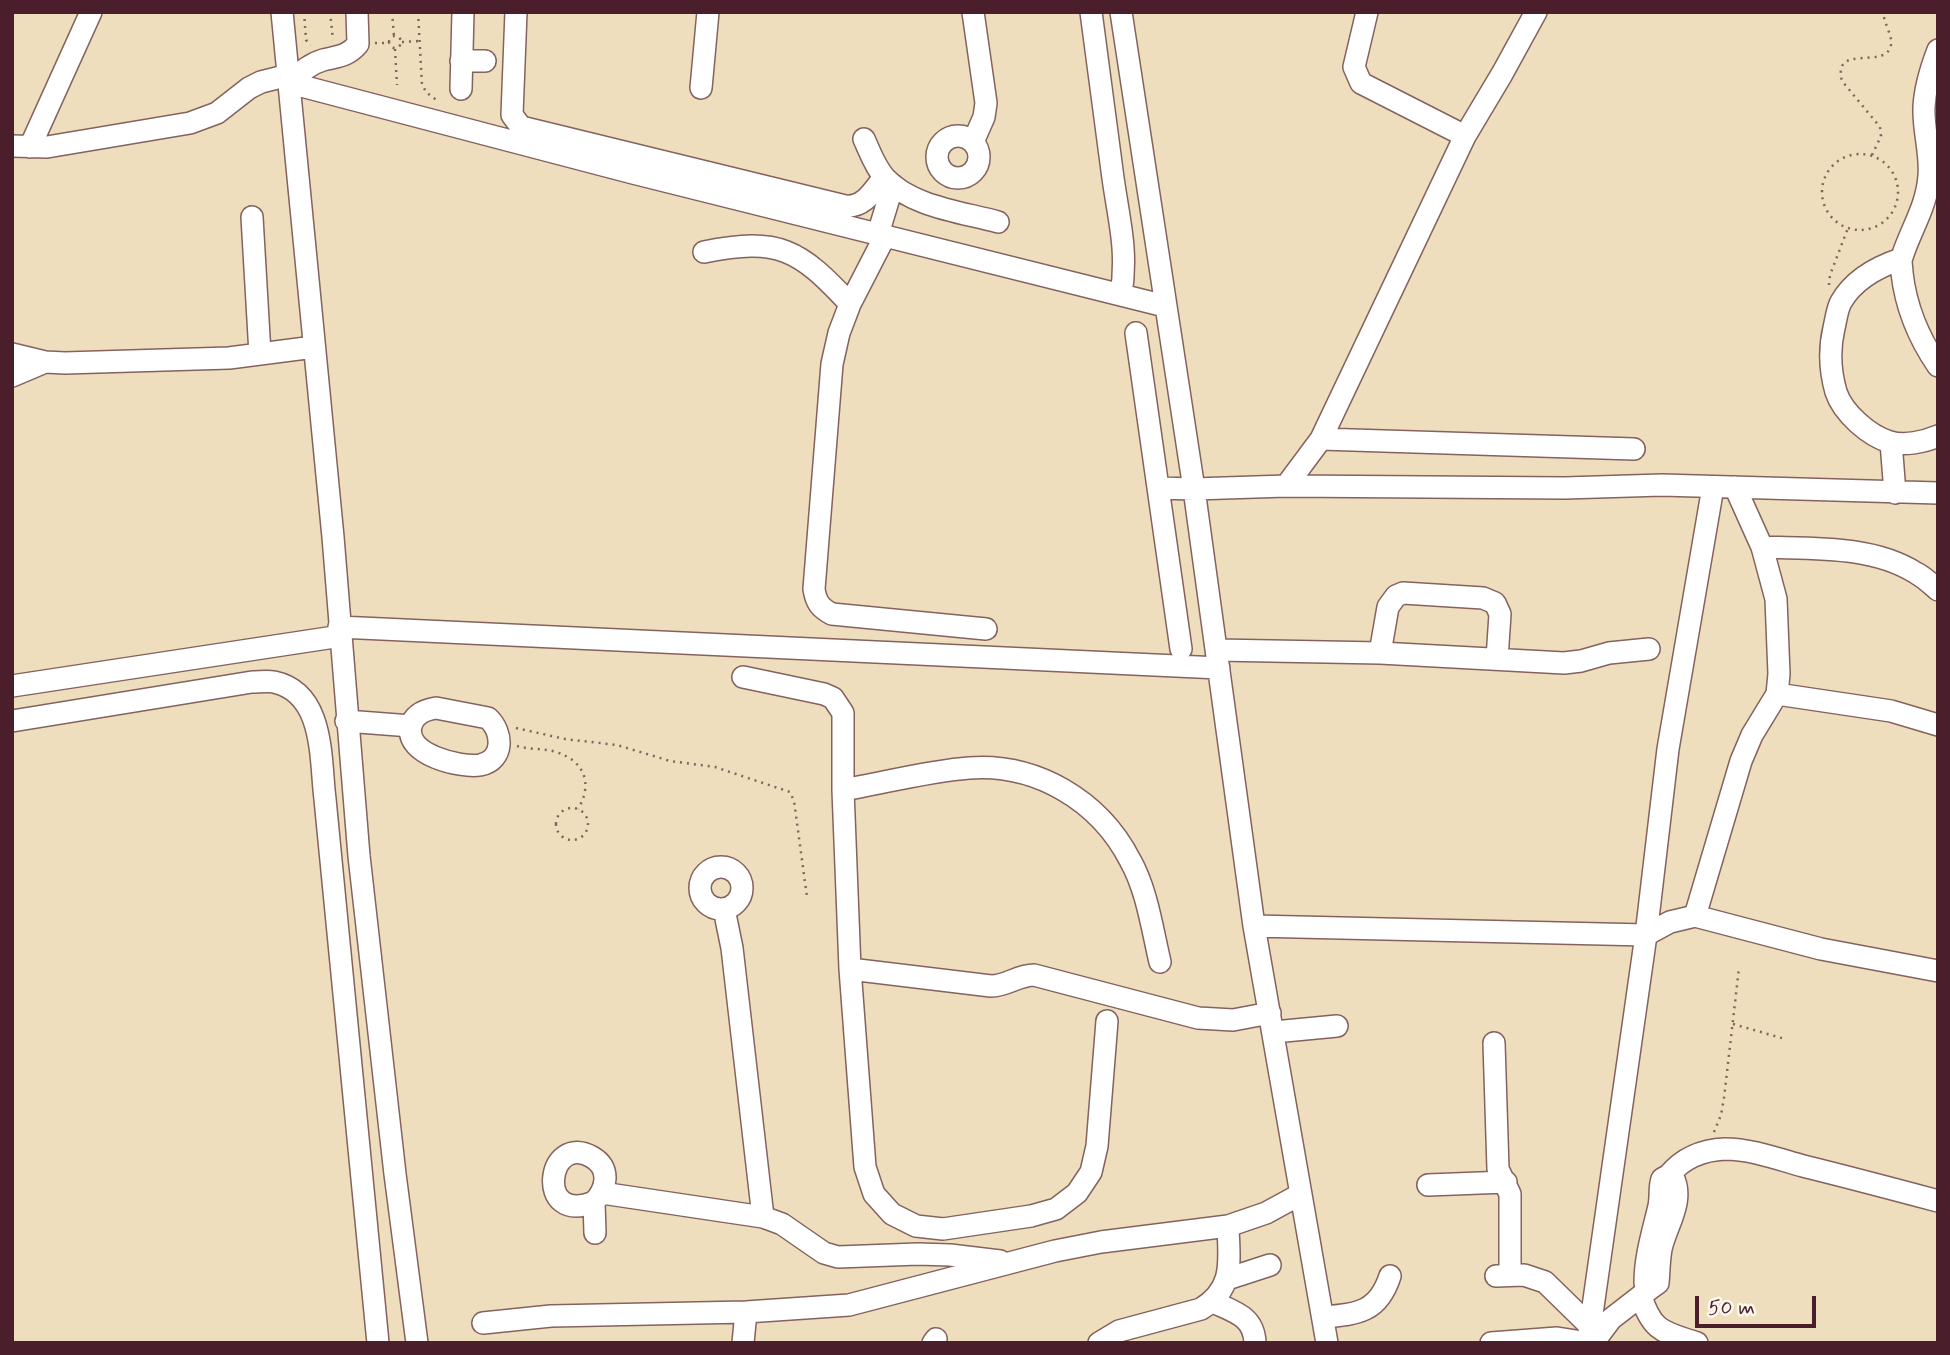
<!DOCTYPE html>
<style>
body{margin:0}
#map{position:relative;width:1950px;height:1355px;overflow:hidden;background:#efdebd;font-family:Mynerve,sans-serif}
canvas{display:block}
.frame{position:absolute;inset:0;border:14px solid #4a1f2b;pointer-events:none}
.scale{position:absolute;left:1695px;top:1296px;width:121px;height:32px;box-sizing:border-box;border:4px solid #4a1f2b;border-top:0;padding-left:9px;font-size:21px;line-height:24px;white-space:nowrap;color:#4a1f2b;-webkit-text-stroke:5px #fbf7ec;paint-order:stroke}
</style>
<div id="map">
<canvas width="1950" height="1355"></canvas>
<div class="frame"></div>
<div class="scale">50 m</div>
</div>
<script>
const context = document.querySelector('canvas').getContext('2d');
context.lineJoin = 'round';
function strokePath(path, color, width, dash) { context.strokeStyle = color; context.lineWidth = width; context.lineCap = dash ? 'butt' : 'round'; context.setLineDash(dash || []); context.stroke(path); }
const minor = new Path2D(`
 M282 12 333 537 359 856 395 1174 417 1343
 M357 12 358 44C347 57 338 56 323 60 309 64 299 73 290 83L633 173 1165 306
 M516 12 512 115 521 127 845 206C864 208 873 191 884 177
 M1091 12C1098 67 1106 123 1113 178 1119 221 1128 250 1121 295
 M1121 12 1194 489 1254 926 1327 1343
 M1367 12 1354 67 1361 83 1465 136
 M1938 50C1931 68 1925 88 1924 107 1923 130 1931 153 1929 176 1927 206 1911 229 1902 257 1900 262 1902 267 1902 273 1906 308 1918 337 1938 366
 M461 61H485
 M701 88 708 12
 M461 89 463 12
 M937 157a21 21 0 1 1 42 0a21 21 0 1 1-42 0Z
 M864 139C870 152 875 167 885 178 912 207 962 212 998 222
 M973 142 984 117 986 103 973 12
 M12 146 47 147 190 123 217 113 249 88 261 82 289 75
 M30 147 91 12
 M252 217 260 354
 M878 234 893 185
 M885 236 850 304 839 333 832 364 814 589C816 602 820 608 832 614L986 629
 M704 252C779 237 799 249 850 304
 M1901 259C1877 267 1854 279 1841 302 1837 309 1836 320 1834 328 1829 349 1830 371 1836 392 1843 413 1869 436 1890 442 1905 446 1924 442 1938 436
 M1136 333 1181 649
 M12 354 45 362 65 363 229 358 314 347
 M12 376 45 362
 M1321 439 1634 449
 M1891 442 1895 493
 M1286 486 1321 439 1465 136 1502 74 1536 12
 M1158 488 1194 489 1286 486 1565 488 1662 485 1938 493
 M1762 547C1812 549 1872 545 1916 573 1924 577 1931 584 1938 590
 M339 627 1219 668
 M1217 650 1380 653 1564 663 1581 661 1609 653 1649 649
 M1380 653 1388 607 1396 596 1403 593 1483 598 1495 603 1500 614 1497 659
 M743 677 824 694 833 698 843 713V790L850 969 865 1167 874 1194 892 1214 916 1226 943 1229 1031 1216 1056 1209 1077 1193 1091 1172 1097 1146 1107 1021
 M12 686 341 636
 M1777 694 1891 711 1938 725
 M436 708 488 718C503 732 505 760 480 765 461 768 404 755 411 726 414 714 424 710 436 708Z
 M12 721 252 682C259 682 268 681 274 682 325 693 320 759 325 799L378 1343
 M346 721 411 726
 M843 790C884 783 928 771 969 768 1036 763 1099 800 1130 860 1147 890 1152 928 1160 962
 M700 888a21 21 0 1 1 42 0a21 21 0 1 1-42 0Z
 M724 909 732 948 763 1217
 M1695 916 1741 761 1752 735 1777 694 1779 674 1776 599 1762 547 1735 487
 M1254 926 1646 935 1670 922 1695 916 1821 949 1938 971
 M850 969 991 986C1007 986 1018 975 1034 975L1198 1018 1233 1020 1270 1013
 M1274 1032 1337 1026
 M1494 1043 1498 1169 1510 1194V1275
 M1669 1175C1683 1158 1702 1150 1725 1149 1751 1149 1778 1159 1803 1166 1848 1177 1893 1189 1938 1201
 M1669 1175 1673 1177C1685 1201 1666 1226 1661 1249 1659 1260 1659 1272 1658 1283L1651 1288 1645 1283C1645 1256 1653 1232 1659 1206 1661 1197 1659 1187 1662 1179Z
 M1428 1185 1506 1182
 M602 1193 763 1217 782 1224 824 1253 838 1257 918 1254 950 1255 1000 1261
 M594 1202C534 1226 547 1131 592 1157 611 1168 607 1189 594 1202L595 1233
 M1496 1276 1524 1275 1545 1282 1590 1326
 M1227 1279 1270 1265
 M1641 1296C1652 1332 1664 1332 1697 1343
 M1213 1302C1234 1312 1254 1316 1255 1343
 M1323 1317C1357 1314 1378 1313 1390 1276
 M483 1323 551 1316 746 1312 849 1305 1055 1251 1101 1242 1228 1226 1266 1213 1301 1194
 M1588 1342 1646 935 1668 749 1713 487
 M743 1343 746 1312
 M933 1343 936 1339
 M1099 1343 1119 1331 1201 1309C1235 1288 1229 1261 1228 1226
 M1491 1343 1557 1338 1589 1343
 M1593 1343 1611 1319 1651 1288`);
strokePath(minor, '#84625e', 24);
strokePath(new Path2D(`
 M304 12 306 40 311 45
 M330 12 333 40
 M392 12 394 36
 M418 12 422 85 427 93 439 102
 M389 42a6 6 0 1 1 12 0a6 6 0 1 1-12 0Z
 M402 42 419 41
 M375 43H389
 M395 49 397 85
 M1822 192a38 38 0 1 1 76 0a38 38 0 1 1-76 0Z
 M1872 155 1881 136 1880 127 1842 81C1832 42 1886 71 1891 45 1893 37 1884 23 1883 12
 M1829 285 1830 275 1848 228
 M516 728 565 739 617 745 670 761 715 767 790 792 794 801 807 897
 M517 746C530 750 544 748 556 752 585 761 593 784 578 809
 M556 824a16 16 0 1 1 32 0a16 16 0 1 1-32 0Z
 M1733 1024 1785 1039
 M1714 1132 1721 1115 1724 1098 1739 968`), '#84625e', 2.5, [2, 5]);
strokePath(minor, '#fff', 21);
</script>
